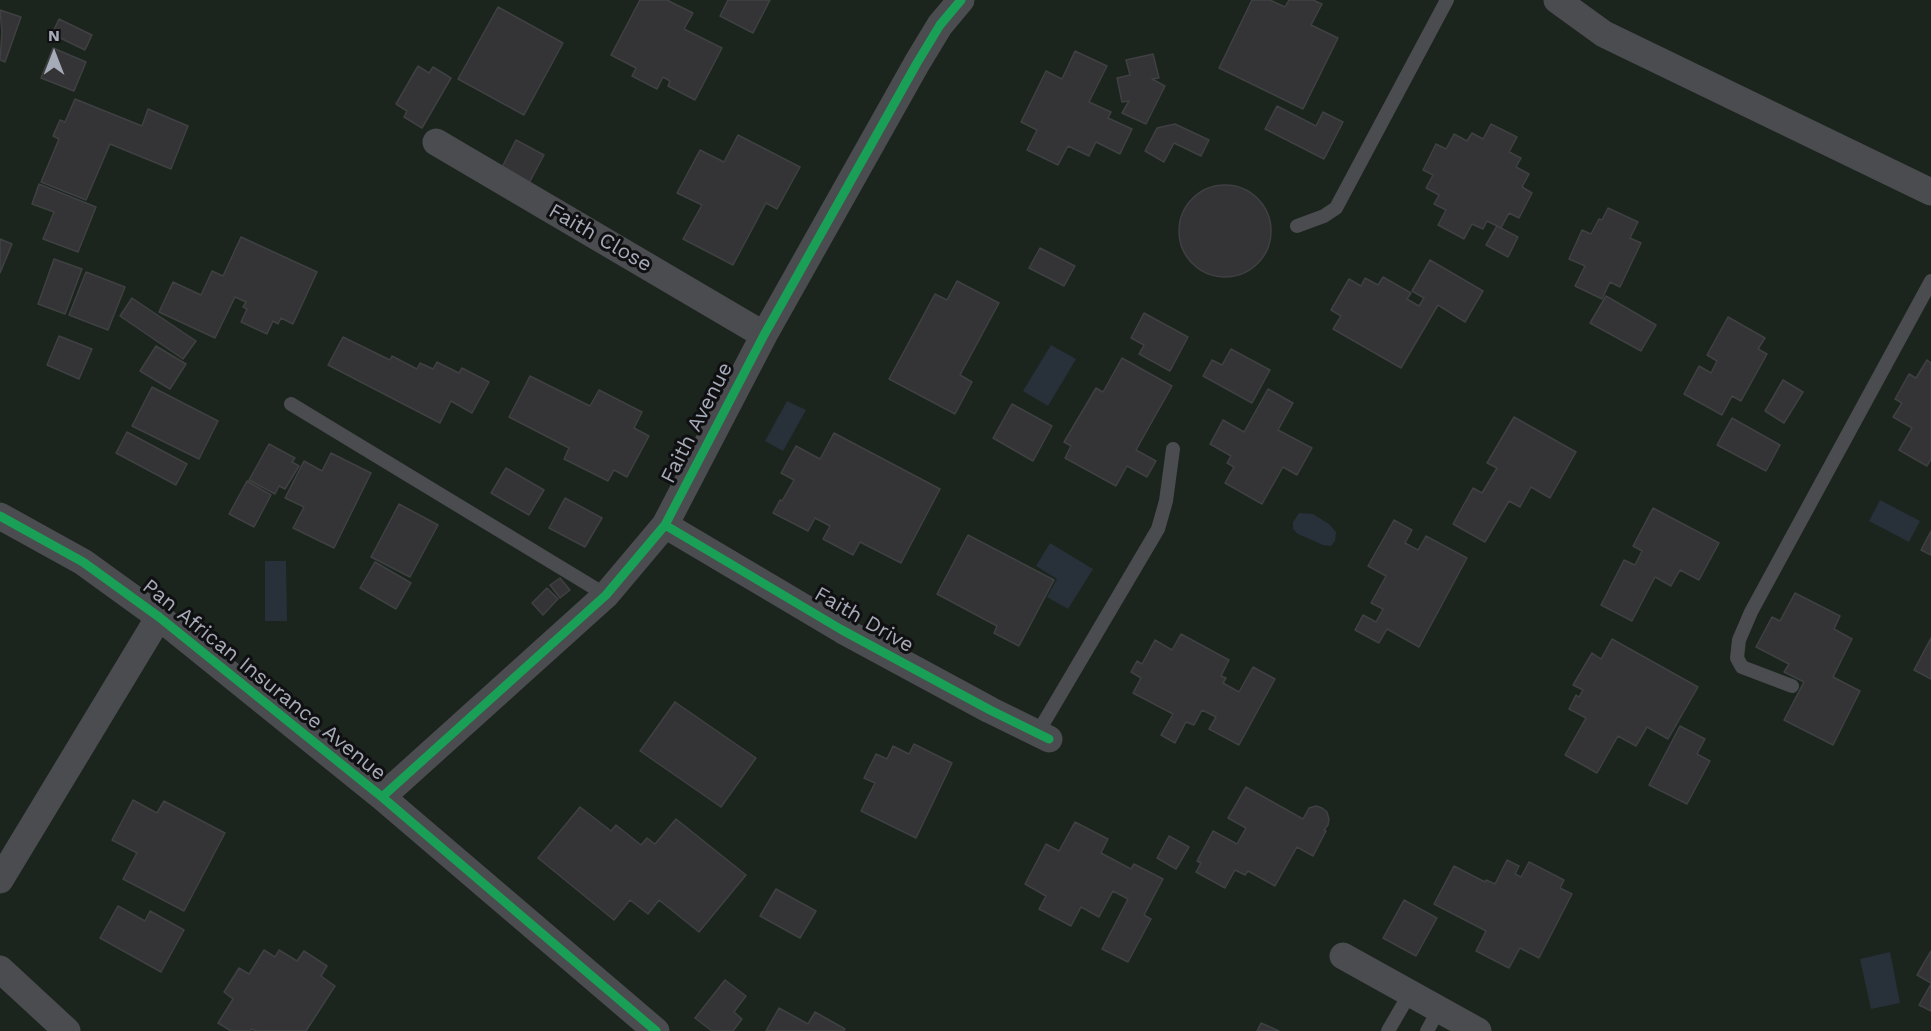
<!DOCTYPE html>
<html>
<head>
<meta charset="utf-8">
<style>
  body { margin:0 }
  #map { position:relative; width:1931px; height:1031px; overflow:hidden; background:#161616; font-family:"Work Sans",sans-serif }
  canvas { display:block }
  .north { position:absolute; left:24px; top:24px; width:60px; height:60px; -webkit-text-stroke:4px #101012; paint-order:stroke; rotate:0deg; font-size:16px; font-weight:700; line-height:24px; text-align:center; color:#a6abb8 }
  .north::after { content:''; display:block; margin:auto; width:21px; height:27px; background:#a6abb8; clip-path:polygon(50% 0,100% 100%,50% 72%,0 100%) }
</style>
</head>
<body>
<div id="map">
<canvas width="1931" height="1031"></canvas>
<div class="north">N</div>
</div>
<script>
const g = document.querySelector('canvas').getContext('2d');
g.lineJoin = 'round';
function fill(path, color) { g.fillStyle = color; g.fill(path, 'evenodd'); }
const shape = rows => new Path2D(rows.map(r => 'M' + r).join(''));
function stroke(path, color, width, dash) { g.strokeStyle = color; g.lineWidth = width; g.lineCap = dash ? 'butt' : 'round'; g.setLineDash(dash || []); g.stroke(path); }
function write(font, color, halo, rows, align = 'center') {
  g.font = font + ' "Work Sans",sans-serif'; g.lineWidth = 6; g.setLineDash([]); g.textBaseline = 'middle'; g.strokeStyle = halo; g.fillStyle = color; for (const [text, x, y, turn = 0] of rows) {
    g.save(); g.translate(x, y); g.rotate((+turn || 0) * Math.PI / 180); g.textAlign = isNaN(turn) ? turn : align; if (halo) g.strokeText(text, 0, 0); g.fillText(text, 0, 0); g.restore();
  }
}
const green = shape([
  [0,0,1931,0,1931,1031,0,1031]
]);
const water = shape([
  [1051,345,1076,359,1048,406,1023,391],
  [787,401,806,410,783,451,765,441],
  [1880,500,1920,521,1909,542,1869,521],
  [1299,513,1313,514,1329,524,1336,532,1335,541,1331,546,1323,545,1298,534,1293,529,1293,522],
  [1050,543,1093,569,1068,609,1047,597,1057,579,1036,566],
  [265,561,286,561,287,621,265,621],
  [1890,952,1900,1003,1871,1009,1860,959]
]);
const building = shape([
  [640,0,667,0,693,13,684,29,722,48,695,100,668,86,670,81,663,77,657,89,632,76,636,68,611,55,640,0],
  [728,0,770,0,753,33,720,16,728,0],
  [1252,0,1270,0,1285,7,1289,0,1313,0,1322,4,1311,25,1338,38,1303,109,1219,68,1252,0],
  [498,7,563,43,524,115,458,79,498,7],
  [0,10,21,17,5,62,0,60,2,32,0,10],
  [59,19,92,35,85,50,52,34,59,19],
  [53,48,86,62,74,91,41,78,53,48],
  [1075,51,1107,66,1089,102,1111,112,1108,118,1132,129,1120,154,1096,142,1089,156,1068,146,1058,165,1027,150,1037,130,1021,122,1046,71,1062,79,1075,51],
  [1153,54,1159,78,1152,79,1165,86,1146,124,1122,113,1129,101,1122,102,1117,78,1130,75,1126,60,1153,54],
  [418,66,429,73,433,67,451,78,422,128,404,117,407,111,396,104,418,66],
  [75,99,142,126,148,109,188,126,171,169,110,144,86,200,41,182,59,139,53,136,60,120,65,122,75,99],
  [1277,106,1316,126,1323,112,1343,122,1324,159,1265,129,1277,106],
  [1175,124,1209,140,1201,156,1174,143,1164,162,1145,151,1157,128,1175,124],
  [1491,124,1517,137,1509,152,1521,158,1516,167,1529,174,1522,187,1532,193,1519,218,1509,213,1501,228,1487,221,1483,229,1472,224,1464,239,1438,225,1446,210,1434,204,1439,195,1426,188,1433,175,1423,170,1436,144,1446,149,1454,134,1467,141,1472,133,1483,139,1491,124],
  [738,135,800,167,777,209,766,203,733,265,683,239,702,205,677,193,700,150,724,162,738,135],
  [516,140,544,155,527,187,499,173,516,140],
  [39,184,96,207,78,252,43,239,54,212,32,204,39,184],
  '1179 231a46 46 0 1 1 92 0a46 46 0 1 1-92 0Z',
  [1608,208,1638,222,1630,238,1641,243,1620,287,1610,282,1602,299,1575,286,1585,266,1569,259,1582,230,1591,234,1599,219,1602,220,1608,208],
  [1497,226,1518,237,1508,257,1486,245,1497,226],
  [241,237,317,272,293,324,281,318,278,324,273,321,267,334,241,322,247,309,243,307,246,302,235,297,215,338,159,312,173,282,201,295,212,271,223,276,241,237],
  [0,239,12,244,0,273,0,239],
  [1040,248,1075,266,1064,286,1029,268,1040,248],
  [54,259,82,269,65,314,38,304,54,259],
  [1430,260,1483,291,1465,322,1438,305,1401,368,1333,329,1341,316,1331,310,1349,279,1361,286,1365,278,1378,285,1383,277,1411,293,1407,299,1419,306,1424,298,1412,291,1430,260],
  [86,272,125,287,108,330,69,315,86,272],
  [957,281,999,303,960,375,972,382,955,414,889,379,935,294,947,300,957,281],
  [1606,296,1656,325,1641,351,1590,323,1606,296],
  [132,298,196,341,183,359,120,316,132,298],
  [1144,313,1188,337,1170,371,1139,354,1144,345,1131,338,1144,313],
  [1728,317,1765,338,1758,349,1767,354,1741,401,1732,396,1722,415,1684,394,1699,366,1711,373,1717,361,1707,355,1728,317],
  [59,336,92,349,79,379,47,365,59,336],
  [343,337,390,360,392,356,417,369,420,363,433,369,437,362,459,373,462,368,489,382,472,413,451,401,440,423,328,365,343,337],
  [156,346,186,364,170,389,140,371,156,346],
  [1231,349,1270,370,1252,403,1203,376,1212,360,1222,365,1231,349],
  [1122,358,1172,386,1136,450,1156,461,1147,477,1127,466,1116,486,1065,458,1071,446,1064,442,1096,388,1103,392,1122,358],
  [1927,360,1931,363,1931,459,1927,466,1899,450,1912,428,1893,417,1902,403,1895,399,1909,374,1916,378,1927,360],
  [530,376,590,406,599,390,642,412,634,428,649,436,627,477,614,470,608,481,564,459,569,448,509,417,530,376],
  [1783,380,1803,392,1784,423,1765,411,1783,380],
  [152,387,218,421,199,459,132,426,152,387],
  [1268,389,1293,403,1278,430,1312,448,1297,475,1283,467,1262,504,1225,483,1234,467,1227,463,1231,456,1210,444,1223,420,1244,432,1268,389],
  [1012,404,1052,426,1033,461,993,438,1012,404],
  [1514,417,1576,452,1550,498,1531,487,1520,507,1509,501,1485,542,1453,524,1473,488,1482,493,1497,468,1487,463,1514,417],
  [1732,418,1780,445,1766,471,1717,445,1732,418],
  [127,432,187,464,176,485,116,453,127,432],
  [834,433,940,489,901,563,860,542,853,555,823,539,830,526,815,518,808,531,773,513,780,500,782,501,794,480,781,473,796,446,820,459,834,433],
  [269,444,295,458,292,462,299,466,285,489,279,486,275,494,249,480,269,444],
  [331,453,371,473,334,548,293,528,304,507,285,498,304,461,322,471,331,453],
  [506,468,544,490,529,515,491,493,506,468],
  [247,481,271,495,254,527,229,514,247,481],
  [565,498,602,518,585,547,549,528,565,498],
  [399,504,438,525,410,577,371,557,399,504],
  [1653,508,1719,543,1699,580,1680,570,1671,586,1655,577,1632,621,1601,605,1624,560,1635,565,1642,551,1633,546,1653,508],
  [1394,520,1412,530,1405,543,1418,550,1426,536,1467,558,1419,647,1387,629,1379,643,1355,630,1363,615,1376,622,1383,609,1371,603,1386,576,1368,566,1394,520],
  [1931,531,1931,555,1921,550,1931,531],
  [968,535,1054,580,1019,646,994,633,997,626,937,594,968,535],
  [375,562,411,583,396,609,360,588,375,562],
  [560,578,570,590,560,598,550,585,560,578],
  [547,588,558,599,543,615,532,603,547,588],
  [1795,593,1840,616,1834,629,1852,639,1833,677,1860,691,1833,745,1784,720,1804,682,1784,672,1789,664,1756,647,1772,617,1780,621,1795,593],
  [1181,634,1229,660,1221,676,1226,678,1223,683,1239,692,1253,667,1275,679,1239,745,1209,729,1216,717,1202,710,1194,725,1186,722,1175,743,1161,735,1173,714,1133,693,1141,678,1131,672,1137,661,1142,664,1155,640,1172,650,1181,634],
  [1931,638,1931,679,1914,670,1931,638],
  [1612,639,1698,687,1668,739,1647,727,1636,746,1618,736,1597,773,1565,755,1586,718,1569,709,1576,695,1579,697,1583,690,1573,685,1592,653,1601,659,1612,639],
  [675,702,756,758,721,807,640,751,675,702],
  [1680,726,1705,739,1697,754,1710,761,1687,804,1649,785,1680,726],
  [914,744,952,763,916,838,861,811,875,783,864,778,876,754,887,759,893,746,909,754,914,744],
  [1246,787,1303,819,1309,808,1316,806,1322,808,1327,812,1329,819,1328,825,1324,830,1326,831,1313,856,1297,847,1275,886,1248,871,1245,875,1235,870,1225,888,1196,872,1201,863,1197,861,1213,831,1237,844,1246,828,1228,818,1246,787],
  [133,800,157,813,164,801,225,833,184,911,123,879,137,853,112,840,133,800],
  [580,807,611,831,616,825,641,845,647,838,655,844,676,819,746,875,699,932,659,900,648,914,630,900,614,920,538,858,580,807],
  [1075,822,1108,839,1101,853,1131,869,1134,864,1163,879,1144,915,1151,919,1128,962,1102,949,1128,899,1113,891,1099,917,1081,907,1071,926,1039,909,1046,896,1025,884,1046,844,1059,851,1075,822],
  [1169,836,1189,847,1176,869,1157,858,1169,836],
  [1507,860,1519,866,1515,874,1521,877,1529,862,1564,880,1560,888,1572,894,1539,958,1520,948,1509,968,1476,951,1486,931,1434,904,1454,866,1485,882,1486,880,1495,884,1507,860],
  [776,889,816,911,800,938,760,916,776,889],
  [1404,900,1437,918,1416,956,1383,938,1404,900],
  [118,906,145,921,150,911,184,930,161,972,100,938,118,906],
  [264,950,275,957,279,950,297,961,304,951,327,966,321,976,335,986,306,1031,256,1031,252,1029,250,1031,231,1031,218,1023,233,999,224,992,239,968,249,974,264,950],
  [1931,951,1931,983,1917,975,1931,951],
  [725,980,746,996,734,1012,742,1019,733,1031,712,1031,695,1018,725,980],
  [1931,984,1931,1011,1919,1005,1931,984],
  [779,1008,808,1024,815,1012,845,1029,844,1031,766,1031,779,1008],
  [1261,1023,1279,1031,1257,1031,1261,1023]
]);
const service = shape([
  [1297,226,1324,216,1336,208,1447,0],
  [291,404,606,595],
  [1792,686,1742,667,1737,658,1739,640,1751,612,1931,281],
  [1037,734,1158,529,1166,501,1173,449],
  [1388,1031,1410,993],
  [1427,1031,1439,1009]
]);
const minor = shape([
  [1557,0,1604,34,1931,192],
  [436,142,764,335],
  [0,516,83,562,159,617,382,797,656,1031],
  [665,525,842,630,990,710,1049,739],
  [382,797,606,595,665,525,764,335,917,63,940,25,961,0],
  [0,880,159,617],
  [1343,956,1478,1031],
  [0,969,67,1031]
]);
const cycleway = shape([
  [0,516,83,562,159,617,382,797,656,1031],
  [665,525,842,630,990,710,1049,739],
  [382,797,606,595,665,525,764,335,917,63,940,25,961,0]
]);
const streetNames = [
  ["Faith Close",600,238,30],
  ["Faith Avenue",697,423,-63],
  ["Faith Drive",864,620,30],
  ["Pan African Insurance Avenue",264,680,39]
];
fill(green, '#1c241e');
fill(water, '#283039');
fill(building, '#343436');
stroke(building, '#3f4042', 1.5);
stroke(service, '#4a4c4f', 14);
stroke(minor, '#4a4c4f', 27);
stroke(cycleway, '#1a9f57', 9);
write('21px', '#a6abb8', '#101012', streetNames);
</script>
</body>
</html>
